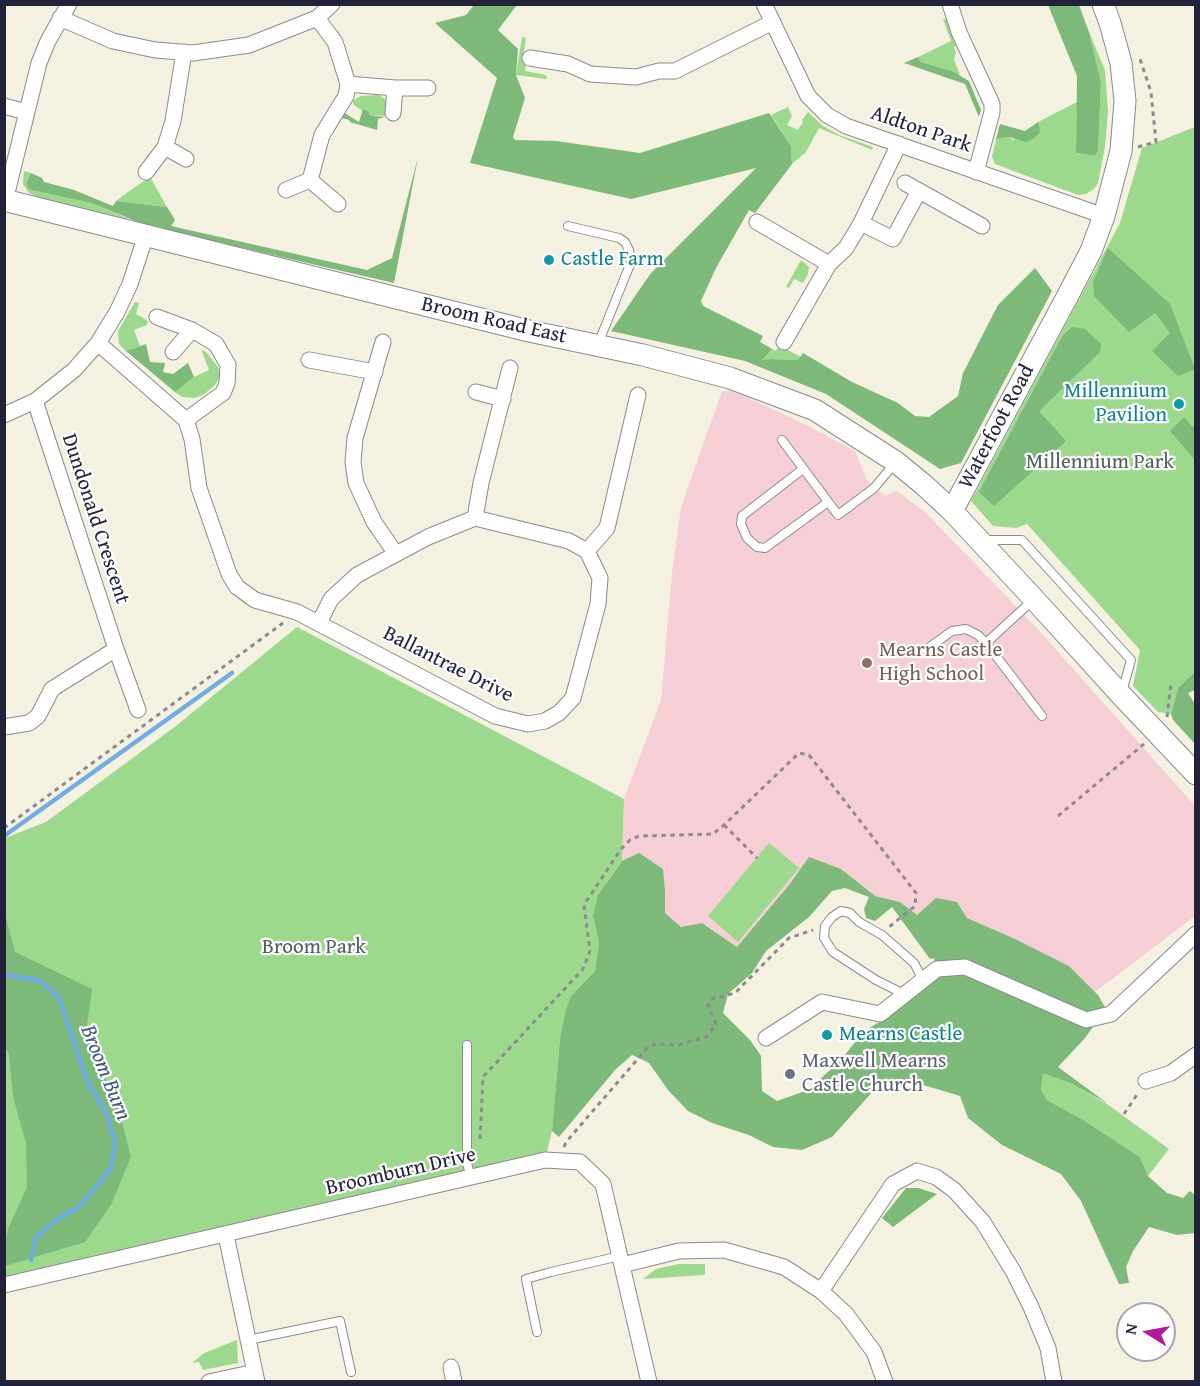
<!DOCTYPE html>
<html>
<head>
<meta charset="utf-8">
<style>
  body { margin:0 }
  #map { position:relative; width:1200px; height:1386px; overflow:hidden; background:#f4f1e1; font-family:"Gentium Book Plus",serif }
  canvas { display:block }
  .frame { position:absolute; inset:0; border:6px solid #22223b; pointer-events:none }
  .north { position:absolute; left:1116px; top:1302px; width:60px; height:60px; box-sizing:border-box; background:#fff; border:2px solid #a7a7b1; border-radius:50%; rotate:281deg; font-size:16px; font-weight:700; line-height:24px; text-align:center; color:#22223b }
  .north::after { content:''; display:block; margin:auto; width:21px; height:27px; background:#b5179e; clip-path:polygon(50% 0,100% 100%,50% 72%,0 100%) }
</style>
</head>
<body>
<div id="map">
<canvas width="1200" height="1386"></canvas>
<div class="frame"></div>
<div class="north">N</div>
</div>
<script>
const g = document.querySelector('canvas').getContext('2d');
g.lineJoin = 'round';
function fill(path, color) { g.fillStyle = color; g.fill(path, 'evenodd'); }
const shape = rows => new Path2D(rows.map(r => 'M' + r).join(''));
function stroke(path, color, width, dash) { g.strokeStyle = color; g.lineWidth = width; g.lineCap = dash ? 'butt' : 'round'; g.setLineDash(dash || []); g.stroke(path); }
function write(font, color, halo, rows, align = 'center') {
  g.font = font + ' "Gentium Book Plus",serif'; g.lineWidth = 4.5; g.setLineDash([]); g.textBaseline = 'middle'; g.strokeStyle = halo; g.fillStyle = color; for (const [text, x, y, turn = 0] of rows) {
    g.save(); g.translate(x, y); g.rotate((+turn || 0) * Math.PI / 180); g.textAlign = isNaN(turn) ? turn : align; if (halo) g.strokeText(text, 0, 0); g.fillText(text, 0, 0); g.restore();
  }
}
const built = shape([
  [722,391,734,391,806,425,855,451,867,480,885,496,897,491,926,513,1036,627,1195,806,1195,916,1095,992,1069,966,1013,938,967,918,917,915,900,902,875,896,815,870,737,947,702,923,681,927,664,913,665,891,639,854,622,861,624,799,661,700,672,573,681,507]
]);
const green = shape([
  [943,19,947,19,957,45,954,47,956,53,954,59,961,78,952,71,921,62,918,57,951,41],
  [1089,32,1105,70,1108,112,1105,147,1098,183,1094,189,1086,194,1078,195,995,164,992,157,996,139,1009,137,1013,140,1040,128,1038,122,1077,102,1076,153,1095,156,1098,151,1101,82],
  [522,37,526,38,523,57,527,58,525,71,546,75,547,79,516,75],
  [379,95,384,98,388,105,388,116,369,115,363,109,363,111,354,105,352,101,361,96],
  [788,107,792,116,787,125,798,130,803,122,802,120,808,112,823,126,839,135,873,147,872,150,819,128,806,152,792,164,791,146,771,115],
  [1195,127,1196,672,1178,688,1171,714,1158,712,1133,686,1140,650,1027,524,1016,528,993,526,971,501,1120,223,1142,148],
  [24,171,31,173,26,183,28,188,91,203,129,219,40,198,29,193,23,184],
  [150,177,167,207,116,201,132,189],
  [801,260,809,267,808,274,803,283,794,279,789,288,786,287],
  [135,302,139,303,136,314,148,321,147,325,134,330,140,346,126,351,119,344,118,331],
  [779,345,801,357,799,360,771,359,761,361,772,349,776,351],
  [201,349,207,353,218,367,221,376,214,386,203,395,194,398,182,397,175,392,194,377,209,370],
  [297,627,624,799,622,861,608,880,593,916,599,943,595,971,571,996,560,1038,552,1131,545,1160,5,1285,5,838,46,822,176,726],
  [769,843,799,868,738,942,708,916],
  [1043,1072,1070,1083,1107,1104,1169,1149,1148,1176,1140,1157,1085,1121,1047,1100,1041,1090],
  [679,1264,705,1264,705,1275,643,1279,656,1269],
  [237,1340,238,1363,203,1370,199,1362,192,1363,204,1353]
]);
const forest = shape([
  [474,5,517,5,498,30,518,49,516,75,525,98,513,137,515,140,556,141,640,153,769,113,791,146,792,164,755,213,749,210,716,268,701,301,703,306,763,336,760,342,772,349,762,360,771,359,798,360,803,353,852,382,898,403,915,416,929,417,958,396,963,373,998,305,1035,268,1052,291,961,463,940,469,826,394,745,361,611,331,651,273,756,168,631,199,470,163,497,78,435,23,466,15],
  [1048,5,1079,5,1089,32,1101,82,1098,151,1095,156,1076,153,1077,76],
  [918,57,921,62,952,71,969,81,981,110,979,117,965,84,904,63],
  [363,109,369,112,369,115,385,117,378,119,377,130,350,122,349,120,338,117,343,112,359,122],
  [1038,122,1040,128,1039,134,1033,139,1026,142,1009,137,996,139,1000,124,1025,131],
  [418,157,394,283,148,226,91,203,33,190,28,188,26,183,31,173,42,178,44,182,74,190,113,206,116,201,167,207,175,220,171,226,367,270,392,258],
  [1108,248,1170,304,1195,369,1178,376,1152,351,1170,333,1155,313,1129,332,1094,296,1093,282],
  [1072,327,1085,329,1101,344,1100,352,1039,411,1066,441,994,506,979,492,1063,335],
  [146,344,150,362,165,363,163,372,173,374,188,363,194,377,175,392,126,351],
  [1184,417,1192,427,1195,426,1195,460,1170,431],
  [1195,672,1195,690,1188,693,1195,704,1195,744,1173,720,1171,714,1178,688],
  [639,853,663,869,665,891,665,913,681,927,702,923,737,947,789,885,809,857,841,869,875,896,900,902,917,915,936,898,957,902,967,918,1013,938,1069,966,1098,995,1106,1009,1085,1038,1058,1067,1107,1103,1070,1083,1043,1073,1041,1090,1047,1100,1085,1121,1140,1157,1148,1176,1167,1193,1183,1198,1190,1191,1195,1195,1195,1233,1177,1235,1149,1227,1133,1251,1126,1267,1129,1283,1119,1284,1081,1201,1061,1174,1002,1145,968,1118,960,1096,920,1084,894,1082,874,1090,832,1137,802,1150,773,1147,749,1135,712,1123,688,1111,668,1090,649,1063,632,1055,615,1070,559,1137,552,1131,560,1038,566,1010,571,996,595,971,599,943,593,916,598,895,622,861],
  [845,888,869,897,864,909,866,918,875,921,892,907,930,959,934,958,937,977,891,1015,864,1031,840,1061,808,1090,777,1101,762,1091,761,1056,750,1040,723,1013,728,994,752,973,766,951,809,917,832,891],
  [5,915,15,952,92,989,87,1025,95,1057,117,1103,131,1157,111,1205,85,1242,5,1266,5,1245,8,1229,27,1187,26,1143,13,1097,9,1054,5,1047],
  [906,1188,918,1188,937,1194,893,1227,882,1218]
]);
const stream = shape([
  [4,836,232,673],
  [4,975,39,980,59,998,88,1083,106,1112,115,1143,111,1168,79,1207,59,1218,36,1237,31,1260]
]);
const path = shape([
  [1138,147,1156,142,1151,92,1139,56],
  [1167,717,1171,683],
  [1058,816,1144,744],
  [724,825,757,858],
  [4,828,283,623],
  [1124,1114,1138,1093],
  [480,1139,483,1077,583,969,590,951,584,905,621,849,630,840,639,836,713,834,724,825,799,753,809,755,916,893,915,906,889,927],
  [564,1147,566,1142,649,1046,656,1044,678,1045,706,1037,716,1024,708,1006,711,999,735,993,789,938,813,930]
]);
const lane = shape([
  [568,226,619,238,625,242,629,250,631,262,598,344],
  [782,440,838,515,874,488,895,463],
  [803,469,742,516,741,524,747,538,757,547,765,548,828,502],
  [986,540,1022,540,1131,660,1122,692],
  [986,643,1033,600],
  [931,646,952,631,966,629,978,635,986,643,1042,716],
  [904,994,876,980,833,952,824,938,825,926,832,917,841,911,850,913,859,922,882,935,914,963,923,980],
  [467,1045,467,1163,471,1178],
  [537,1332,526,1279,551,1272,620,1256],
  [248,1340,340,1321,351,1372]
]);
const street = shape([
  [764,4,808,96,827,115,846,126,1104,216],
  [950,4,959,32,992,104,992,112,976,172],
  [60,18,113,41,155,50,193,53,249,45,317,18,332,4],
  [317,18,335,42,348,84,346,96,322,135,310,180,338,204],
  [530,58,568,64,590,74,636,77,659,71,675,71,773,22],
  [348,84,395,88,428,88],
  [4,106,26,112],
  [393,113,395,88],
  [165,147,186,159],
  [146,172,165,147,173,121,184,52],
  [905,183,982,226],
  [286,190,310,180],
  [5,201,39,63,48,41,69,4],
  [757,222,829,264],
  [861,223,893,239,919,191],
  [157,317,192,330,216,344,228,365,227,383,223,393,186,420],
  [383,342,355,438,353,462,356,483,374,522,396,554],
  [784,342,829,264,846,248,861,223,899,144],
  [98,343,186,420,192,439,199,488,229,574,237,587,255,600,297,612,495,716,528,724,545,721,559,713,573,698,598,604,600,578,587,551,607,528,638,395],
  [173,352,192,330],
  [309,360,375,372],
  [476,392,503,399],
  [35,401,116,649,138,710],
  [4,415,35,401,74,370,98,343,117,312,130,284,146,235],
  [475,518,481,483,510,368],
  [319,623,331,599,357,575,428,537,475,518,569,541,587,551],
  [4,727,29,723,38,716,52,689,116,649],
  [766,1038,822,1002,880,1014,937,969,965,967,1086,1020,1111,1014,1196,934],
  [1146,1081,1171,1073,1196,1055],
  [226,1235,257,1382],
  [622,1265,679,1251,724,1250,784,1267,821,1291,846,1314,874,1352,885,1382],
  [4,1285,545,1160,580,1162,603,1184,649,1382],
  [821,1291,893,1184,917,1171,936,1177,954,1190,983,1222,1013,1271,1031,1307,1048,1348,1054,1382],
  [451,1367,454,1382],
  [209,1382,255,1372]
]);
const secondary = shape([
  [4,200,529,331,643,355,730,378,815,410,896,462,924,485,952,511,1034,599,1121,695,1196,774],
  [952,511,1066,299,1091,251,1104,216,1121,151,1125,101,1121,63,1110,23,1103,4]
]);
const markers = [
  [549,260,6,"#0f9aa8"],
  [1179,404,6,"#0f9aa8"],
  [867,663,6,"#8d6e63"],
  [827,1035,6,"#0f9aa8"],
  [790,1074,6,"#6b7280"]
];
const streetNames = [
  ["Aldton Park",921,130,19],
  ["Broom Road East",494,321,13],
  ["Waterfoot Road",997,427,-62],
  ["Dundonald Crescent",95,519,72],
  ["Ballantrae Drive",448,665,27],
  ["Broomburn Drive",401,1172,-13]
];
const cultureNames = [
  ["Castle Farm",561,260],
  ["Millennium",1167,392,"right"],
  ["Pavilion",1167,416,"right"],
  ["Mearns Castle",839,1035]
];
const parkNames = [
  ["Millennium Park",1100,463],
  ["Broom Park",314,948]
];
const educationNames = [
  ["Mearns Castle",879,651],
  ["High School",879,675]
];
const worshipNames = [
  ["Maxwell Mearns",802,1062],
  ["Castle Church",802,1086]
];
const waterNames = [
  ["Broom Burn",105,1073,68]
];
fill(built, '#f6cfd6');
fill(green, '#9cd98d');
fill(forest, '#7db978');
stroke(stream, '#70ade2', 4.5);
stroke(lane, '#8b8a8e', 10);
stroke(street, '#8b8a8e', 17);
stroke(secondary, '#8b8a8e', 23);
stroke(path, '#8b8a8e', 3, [4.5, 4.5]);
stroke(lane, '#fff', 8);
stroke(street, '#fff', 15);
stroke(secondary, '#fff', 21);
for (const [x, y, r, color] of markers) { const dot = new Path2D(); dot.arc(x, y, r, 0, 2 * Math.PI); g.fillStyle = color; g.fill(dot); stroke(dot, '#fff', 2); }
write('21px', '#22223b', '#fff', streetNames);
write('21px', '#0d838f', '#fff', cultureNames, 'left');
write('21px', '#4d6258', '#fff', parkNames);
write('21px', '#785e54', '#fff', educationNames, 'left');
write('21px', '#5b616d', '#fff', worshipNames, 'left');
write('italic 22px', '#415a7e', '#fff', waterNames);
</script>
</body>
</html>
